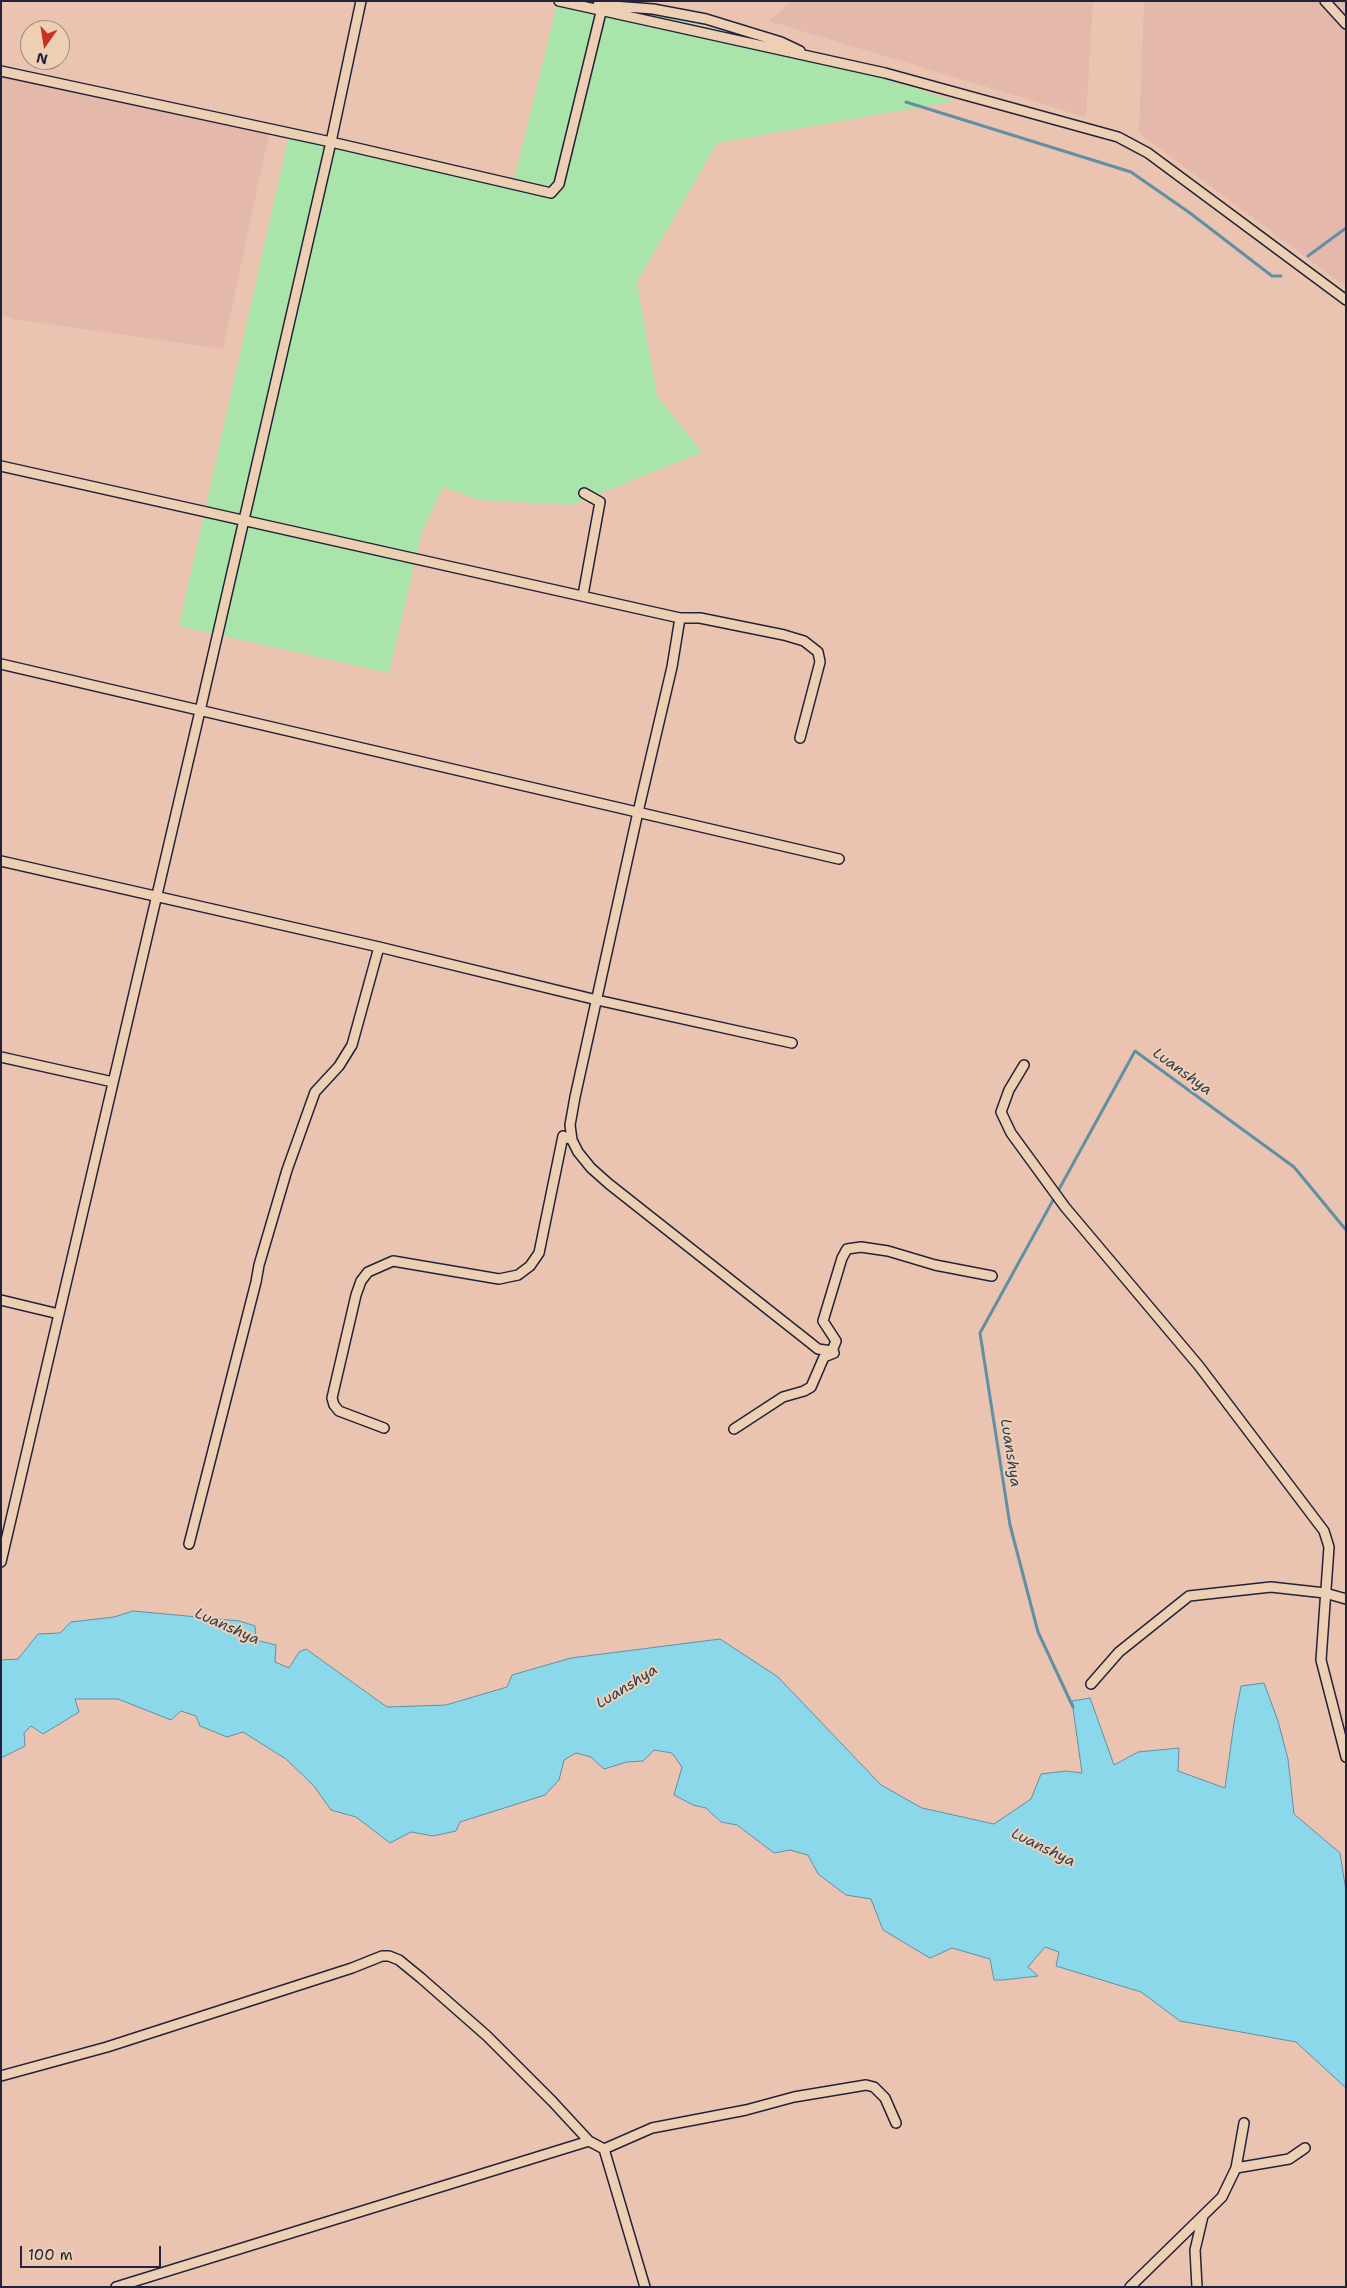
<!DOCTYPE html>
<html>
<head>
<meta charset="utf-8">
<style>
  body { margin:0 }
  #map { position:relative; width:1347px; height:2288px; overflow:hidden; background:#eac4b0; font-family:"Shantell Sans",sans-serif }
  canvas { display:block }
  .frame { position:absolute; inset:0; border:2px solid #22223b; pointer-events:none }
  .north { position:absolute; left:20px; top:20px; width:50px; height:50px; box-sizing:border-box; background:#edd0b4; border:1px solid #9c8a84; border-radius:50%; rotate:193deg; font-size:14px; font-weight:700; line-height:20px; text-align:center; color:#22223b }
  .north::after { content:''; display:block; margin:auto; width:18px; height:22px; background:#c8321e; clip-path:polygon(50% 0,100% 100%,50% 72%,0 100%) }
  .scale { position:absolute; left:20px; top:2246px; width:141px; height:22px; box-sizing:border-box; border:2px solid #22223b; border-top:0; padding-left:6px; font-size:15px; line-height:18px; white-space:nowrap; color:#22223b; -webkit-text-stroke:4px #edd0b4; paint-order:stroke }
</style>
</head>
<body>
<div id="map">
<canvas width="1347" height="2288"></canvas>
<div class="frame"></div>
<div class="north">N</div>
<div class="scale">100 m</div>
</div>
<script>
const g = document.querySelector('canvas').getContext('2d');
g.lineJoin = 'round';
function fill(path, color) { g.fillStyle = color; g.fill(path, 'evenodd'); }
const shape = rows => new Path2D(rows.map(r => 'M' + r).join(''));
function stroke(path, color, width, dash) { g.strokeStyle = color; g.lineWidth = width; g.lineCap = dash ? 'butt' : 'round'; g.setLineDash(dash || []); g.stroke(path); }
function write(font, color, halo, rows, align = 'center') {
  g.font = font + ' "Shantell Sans",sans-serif'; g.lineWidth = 4; g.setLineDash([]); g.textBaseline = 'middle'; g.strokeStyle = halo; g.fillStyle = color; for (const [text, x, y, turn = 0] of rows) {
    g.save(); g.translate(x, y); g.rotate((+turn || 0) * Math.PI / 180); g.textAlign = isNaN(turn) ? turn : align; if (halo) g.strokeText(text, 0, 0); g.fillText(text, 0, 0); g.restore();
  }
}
const built = shape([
  [792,1,1093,1,1086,117,769,21],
  [1144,1,1346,1,1346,287,1139,133],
  [1,69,270,129,223,349,13,319,1,313]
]);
const green = shape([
  [558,1,597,1,763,40,955,101,717,143,637,282,657,396,702,452,572,505,480,500,443,487,422,532,389,673,179,626,290,130,514,179]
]);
const water = shape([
  [133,1611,240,1621,255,1626,256,1640,276,1645,275,1662,289,1668,299,1652,306,1649,387,1707,446,1705,507,1687,512,1675,571,1658,720,1639,778,1677,881,1785,922,1808,994,1824,1031,1799,1041,1774,1066,1771,1082,1773,1072,1701,1090,1698,1114,1765,1138,1752,1179,1748,1178,1771,1225,1788,1234,1723,1241,1686,1264,1683,1278,1721,1288,1759,1294,1814,1340,1853,1346,1891,1346,2088,1296,2042,1180,2021,1141,1992,1056,1966,1059,1952,1045,1947,1028,1967,1038,1976,1003,1980,994,1980,990,1959,952,1948,930,1958,883,1930,871,1899,846,1895,818,1874,808,1855,790,1850,774,1853,737,1825,721,1822,706,1808,693,1805,674,1795,682,1767,672,1753,654,1750,643,1761,627,1762,604,1769,591,1757,576,1753,564,1760,559,1780,545,1795,460,1822,456,1831,433,1836,411,1832,390,1843,356,1817,331,1810,314,1786,286,1759,243,1732,227,1737,200,1726,196,1716,181,1711,171,1720,118,1699,75,1699,79,1712,43,1734,31,1726,24,1733,25,1746,1,1758,1,1660,18,1659,38,1634,60,1633,71,1622,114,1617,133,1611]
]);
const stream = shape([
  [906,102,1131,172,1190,213,1272,276,1281,276],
  [1308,256,1346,228],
  [1073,1707,1038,1632,1010,1525,980,1333,1135,1051,1294,1167,1346,1230]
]);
const minor = shape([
  [559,1,885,73,1118,137,1148,153,1346,300],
  [1325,1,1346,24],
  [598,5,653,9,706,19,781,42,800,51],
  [1,71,331,142,551,193,559,184,603,4],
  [1,466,680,618,672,667,638,812,575,1097,570,1125,572,1140,578,1152,591,1168,609,1184,808,1341,818,1349,832,1351],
  [583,595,600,502,584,493],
  [680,618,700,618,784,635,804,641,818,652,820,662,800,738],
  [1,664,839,859],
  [1,861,379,947,597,1000,792,1043],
  [1,1057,113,1082],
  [1024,1065,1009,1090,1001,1112,1011,1133,1065,1207,1199,1366,1324,1531,1329,1547,1321,1660,1346,1757],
  [1,1300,59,1314],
  [384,1428,339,1411,334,1405,332,1398,356,1295,361,1281,368,1272,393,1261,499,1279,518,1275,530,1266,539,1253,563,1136,572,1140],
  [734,1429,783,1397,804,1391,811,1387,824,1357,834,1353,832,1351,836,1341,823,1321,842,1258,847,1249,861,1247,888,1251,935,1265,992,1276],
  [189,1544,256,1282,259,1265,287,1170,315,1092,339,1066,352,1045,379,947],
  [1,1562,200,711,331,142,361,1],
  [1091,1684,1119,1652,1189,1596,1271,1587,1325,1593,1346,1599],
  [1,2076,107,2047,352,1968,382,1956,389,1956,399,1960,421,1978,487,2036,552,2101,589,2141],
  [604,2149,645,2287],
  [1236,2168,1289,2159,1305,2148],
  [116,2287,589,2141,604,2149,652,2128,746,2110,794,2097,866,2085,874,2087,885,2098,896,2123],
  [1130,2287,1222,2197,1236,2168,1244,2123],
  [1197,2287,1195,2250,1203,2216]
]);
const waterNames = [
  ["Luanshya",1182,1072,36],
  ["Luanshya",1010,1453,81],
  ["Luanshya",227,1627,24],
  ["Luanshya",627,1687,-32],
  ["Luanshya",1043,1848,26]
];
fill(built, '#e4b8ab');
fill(green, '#a9e5ab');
fill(water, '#8bd8eb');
stroke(water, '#618fa5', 1);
stroke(stream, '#618fa5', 3);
stroke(minor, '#22223b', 12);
stroke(minor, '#edd0b4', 9);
write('italic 15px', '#323d55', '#edd0b4', waterNames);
</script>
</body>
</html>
